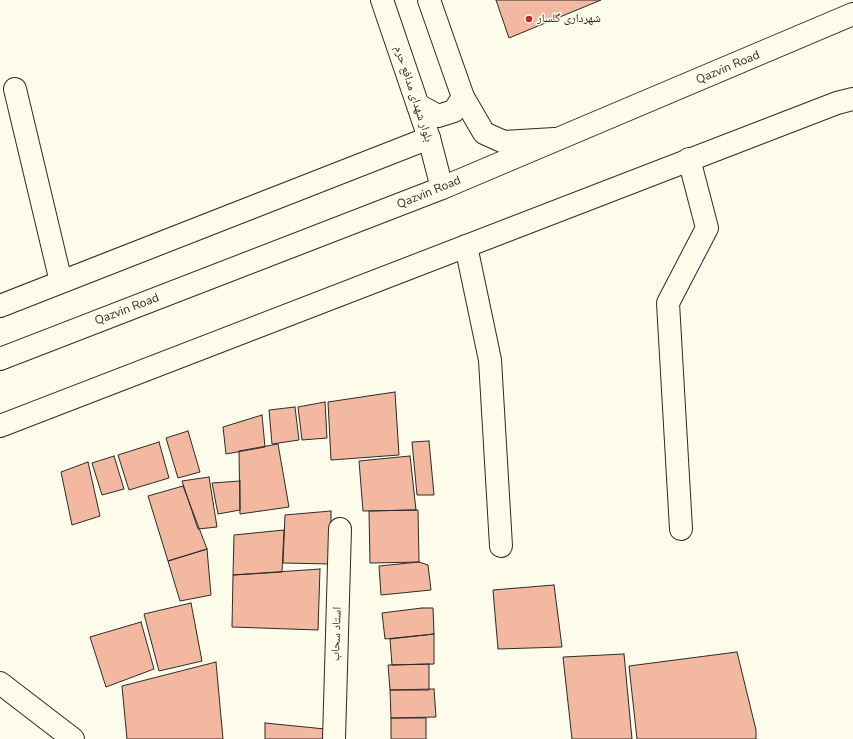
<!DOCTYPE html>
<html>
<head>
<meta charset="utf-8">
<style>
  body { margin:0 }
  canvas { display:block; background:#fdfbea }
</style>
</head>
<body>
<canvas width="853" height="739"></canvas>
<script>
const g = document.querySelector('canvas').getContext('2d');
g.lineJoin = 'round';
function fill(path, color) { g.fillStyle = color; g.fill(path, 'evenodd'); }
const shape = rows => new Path2D(rows.map(r => 'M' + r).join(''));
function stroke(path, color, width, dash) { g.strokeStyle = color; g.lineWidth = width; g.lineCap = dash ? 'butt' : 'round'; g.setLineDash(dash || []); g.stroke(path); }
function write(font, color, halo, rows, align = 'center') {
  g.font = font + ' "Nunito Sans","Noto Naskh Arabic",sans-serif'; g.lineWidth = 3; g.setLineDash([]); g.textBaseline = 'middle'; g.strokeStyle = halo; g.fillStyle = color; for (const [text, x, y, turn = 0] of rows) {
    g.save(); g.translate(x, y); g.rotate((+turn || 0) * Math.PI / 180); g.textAlign = isNaN(turn) ? turn : align; if (halo) g.strokeText(text, 0, 0); g.fillText(text, 0, 0); g.restore();
  }
}
const building = shape([
  [496,0,601,0,509,38,496,0],
  [395,392,399,455,331,460,328,402,395,392],
  [325,402,327,438,302,440,298,407,325,402],
  [295,407,299,440,272,444,269,410,295,407],
  [262,415,265,447,226,454,223,427,262,415],
  [188,431,200,472,178,478,166,438,188,431],
  [429,441,434,495,417,495,412,442,429,441],
  [159,442,169,478,129,490,118,455,159,442],
  [278,444,289,507,240,514,239,451,278,444],
  [114,456,124,489,102,495,92,463,114,456],
  [410,456,416,510,363,511,359,461,410,456],
  [88,462,100,516,72,525,61,472,88,462],
  [209,477,217,527,198,529,182,481,209,477],
  [240,481,240,510,218,514,212,483,240,481],
  [183,486,207,549,168,561,148,496,183,486],
  [416,510,418,510,419,562,370,563,369,511,416,510],
  [331,511,331,564,283,563,285,515,331,511],
  [284,530,282,572,233,575,234,535,284,530],
  [207,549,211,595,180,601,168,561,207,549],
  [419,562,428,565,431,590,381,595,379,566,419,562],
  [320,569,318,630,232,627,233,575,320,569],
  [554,585,562,647,498,649,493,590,554,585],
  [191,603,202,661,159,671,144,614,191,603],
  [422,608,433,608,434,634,385,639,382,613,422,608],
  [141,622,154,669,106,687,90,637,141,622],
  [434,634,434,664,392,665,390,639,434,634],
  [737,652,756,730,756,739,637,739,629,666,737,652],
  [624,654,632,739,572,739,563,657,624,654],
  [216,662,223,739,127,739,122,686,216,662],
  [429,664,429,690,390,690,388,665,429,664],
  [434,689,436,717,391,718,390,690,434,689],
  [391,718,426,718,426,739,391,739,391,718],
  [265,723,325,729,325,739,265,739,265,723]
]);
const minor = shape([
  [15,89,61,282],
  [466,246,490,360,501,546],
  [0,306,429,138],
  [681,529,668,303,707,228,689,159],
  [0,683,73,739],
  [334,739,340,529]
]);
const major = shape([
  [382,0,429,138,442,188],
  [429,0,463,97,484,133,504,142,554,139],
  [418,105,438,116,454,111,463,97]
]);
const highway = shape([
  [0,359,442,188,853,14],
  [0,426,837,103,853,99]
]);
const markers = [
  [529,19,4,"#c62828"]
];
const poiNames = [
  ["شهرداری گلسار",537,19]
];
const streetNames = [
  ["Qazvin Road",728,68,-23],
  ["بلوار شهدای مدافع حرم",413,94,72],
  ["Qazvin Road",429,193,-22],
  ["Qazvin Road",127,310,-21],
  ["استاد سحاب",337,634,-88]
];
fill(building, '#f2b8a0');
stroke(building, '#2b2b2b', 1);
stroke(minor, '#2b2b2b', 24);
stroke(major, '#2b2b2b', 24);
stroke(highway, '#2b2b2b', 24);
stroke(minor, '#fdfbea', 22);
stroke(major, '#fdfbea', 22);
stroke(highway, '#fdfbea', 22);
for (const [x, y, r, color] of markers) { const dot = new Path2D(); dot.arc(x, y, r, 0, 2 * Math.PI); g.fillStyle = color; g.fill(dot); stroke(dot, '#fdfbea', 1.5); }
write('12px', '#2b2b2b', '#fdfbea', poiNames, 'left');
write('12px', '#2b2b2b', '#fdfbea', streetNames);
</script>
</body>
</html>
